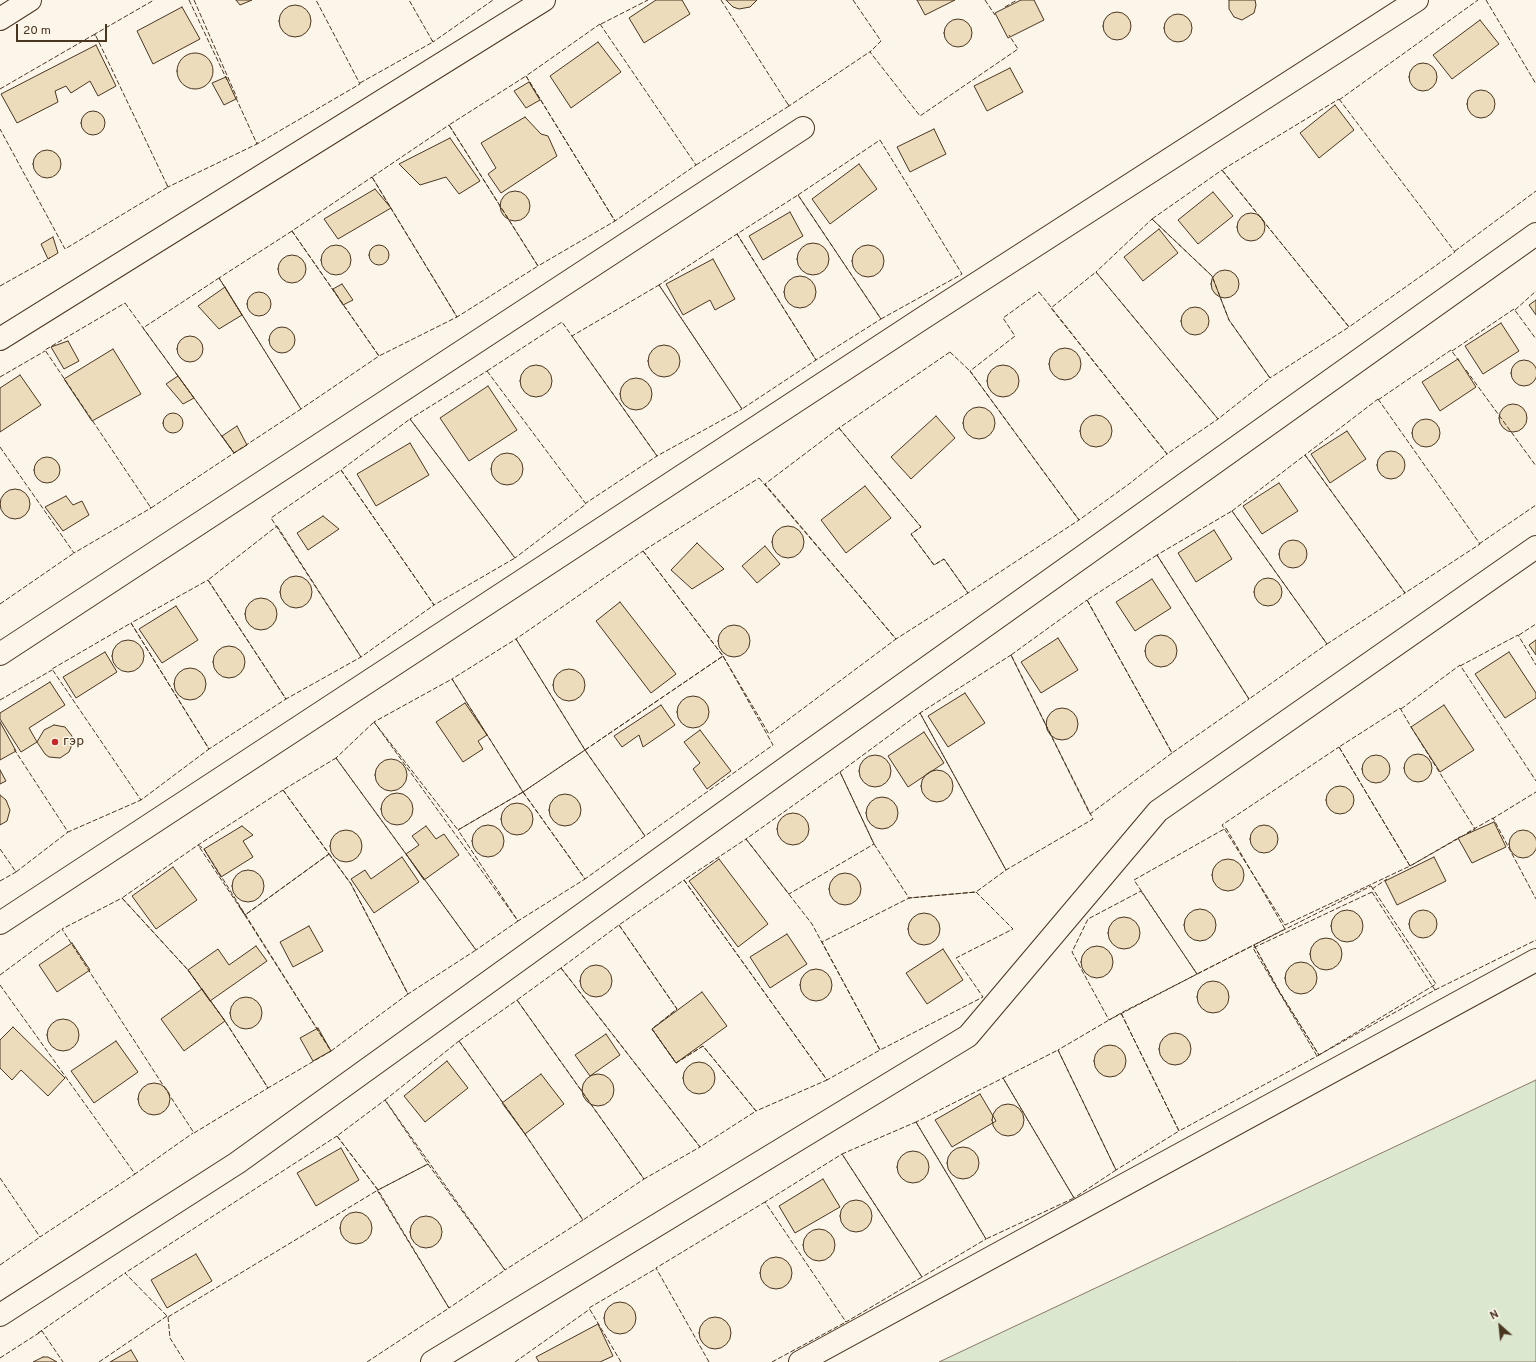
<!DOCTYPE html>
<html>
<head>
<meta charset="utf-8">
<style>
  body { margin:0 }
  #map { position:relative; width:1536px; height:1362px; overflow:hidden; background:#fbf6e9; font-family:Overpass,sans-serif }
  canvas { display:block }
  .north { position:absolute; left:1480px; top:1306px; width:40px; height:40px; -webkit-text-stroke:3px #fbf6e9; paint-order:stroke; rotate:333deg; font-size:11px; font-weight:700; line-height:16px; text-align:center; color:#4a3520 }
  .north::after { content:''; display:block; margin:auto; width:14px; height:18px; background:#4a3520; clip-path:polygon(50% 0,100% 100%,50% 72%,0 100%) }
  .scale { position:absolute; left:16px; top:24px; width:91px; height:18px; box-sizing:border-box; border:2px solid #4a3520; border-top:0; padding-left:5px; font-size:12px; line-height:14px; white-space:nowrap; color:#4a3520; -webkit-text-stroke:3px #fbf6e9; paint-order:stroke }
</style>
</head>
<body>
<div id="map">
<canvas width="1536" height="1362"></canvas>
<div class="north">N</div>
<div class="scale">20 m</div>
</div>
<script>
const g = document.querySelector('canvas').getContext('2d');
g.lineJoin = 'round';
function fill(path, color) { g.fillStyle = color; g.fill(path, 'evenodd'); }
const shape = rows => new Path2D(rows.map(r => 'M' + r).join(''));
function stroke(path, color, width, dash) { g.strokeStyle = color; g.lineWidth = width; g.lineCap = dash ? 'butt' : 'round'; g.setLineDash(dash || []); g.stroke(path); }
function write(font, color, halo, rows, align = 'center') {
  g.font = font + ' Overpass,sans-serif'; g.lineWidth = 3; g.setLineDash([]); g.textBaseline = 'middle'; g.strokeStyle = halo; g.fillStyle = color; for (const [text, x, y, turn = 0] of rows) {
    g.save(); g.translate(x, y); g.rotate((+turn || 0) * Math.PI / 180); g.textAlign = isNaN(turn) ? turn : align; if (halo) g.strokeText(text, 0, 0); g.fillText(text, 0, 0); g.restore();
  }
}
const green = shape([
  [1536,1080,1536,1362,939,1362,1536,1080]
]);
const building = shape([
  [236,0,252,0,240,5,236,0],
  [656,0,682,0,690,14,644,43,629,18,656,0],
  [726,0,757,0,750,7,739,9,733,7,726,0],
  [917,0,955,0,925,15,917,0],
  [1021,0,1034,0,1044,20,1008,38,995,13,1021,0],
  [1229,0,1255,0,1256,5,1254,13,1242,20,1234,17,1229,9,1229,0],
  '279 21a16 16 0 1 1 32 0a16 16 0 1 1-32 0Z',
  [182,7,200,39,153,64,137,31,182,7],
  '1103 26a14 14 0 1 1 28 0a14 14 0 1 1-28 0Z',
  '1164 28a14 14 0 1 1 28 0a14 14 0 1 1-28 0Z',
  '944 33a14 14 0 1 1 28 0a14 14 0 1 1-28 0Z',
  [1480,20,1499,44,1452,79,1433,55,1480,20],
  [598,42,621,72,571,108,550,76,598,42],
  [96,45,116,86,98,96,90,81,71,93,66,86,55,91,58,102,17,123,1,94,96,45],
  '177 71a18 18 0 1 1 36 0a18 18 0 1 1-36 0Z',
  '1409 77a14 14 0 1 1 28 0a14 14 0 1 1-28 0Z',
  [1010,68,1023,92,987,111,974,86,1010,68],
  [226,77,236,99,224,105,212,83,226,77],
  [529,82,540,100,526,108,514,91,529,82],
  '1467 104a14 14 0 1 1 28 0a14 14 0 1 1-28 0Z',
  [1335,105,1354,130,1319,158,1300,133,1335,105],
  '81 123a12 12 0 1 1 24 0a12 12 0 1 1-24 0Z',
  [525,117,541,134,548,136,557,156,501,193,488,174,496,168,481,143,525,117],
  [934,129,946,154,910,172,897,147,934,129],
  [450,138,480,181,459,194,446,177,420,185,399,164,450,138],
  '33 164a14 14 0 1 1 28 0a14 14 0 1 1-28 0Z',
  [859,164,877,189,830,224,812,199,859,164],
  [375,189,391,208,338,239,324,219,375,189],
  '500 206a15 15 0 1 1 30 0a15 15 0 1 1-30 0Z',
  [1213,192,1233,216,1198,244,1178,220,1213,192],
  [790,212,803,236,763,260,749,236,790,212],
  '1237 227a14 14 0 1 1 28 0a14 14 0 1 1-28 0Z',
  [1159,229,1178,253,1143,281,1124,257,1159,229],
  [53,237,58,253,48,259,41,244,53,237],
  '797 259a16 16 0 1 1 32 0a16 16 0 1 1-32 0Z',
  '852 261a16 16 0 1 1 32 0a16 16 0 1 1-32 0Z',
  '369 255a10 10 0 1 1 20 0a10 10 0 1 1-20 0Z',
  '321 260a15 15 0 1 1 30 0a15 15 0 1 1-30 0Z',
  '278 269a14 14 0 1 1 28 0a14 14 0 1 1-28 0Z',
  [713,259,735,299,715,310,710,300,683,315,666,284,713,259],
  '1211 284a14 14 0 1 1 28 0a14 14 0 1 1-28 0Z',
  '784 292a16 16 0 1 1 32 0a16 16 0 1 1-32 0Z',
  [342,284,353,300,343,305,333,289,342,284],
  [225,287,242,315,219,329,198,306,225,287],
  '247 304a12 12 0 1 1 24 0a12 12 0 1 1-24 0Z',
  [1536,300,1536,315,1529,305,1536,300],
  '1181 321a14 14 0 1 1 28 0a14 14 0 1 1-28 0Z',
  [1501,323,1519,351,1483,374,1465,346,1501,323],
  '269 340a13 13 0 1 1 26 0a13 13 0 1 1-26 0Z',
  '177 349a13 13 0 1 1 26 0a13 13 0 1 1-26 0Z',
  [68,341,79,361,64,369,51,347,68,341],
  '648 361a16 16 0 1 1 32 0a16 16 0 1 1-32 0Z',
  '1049 364a16 16 0 1 1 32 0a16 16 0 1 1-32 0Z',
  [113,349,141,394,92,421,64,379,113,349],
  [1458,359,1476,387,1440,411,1422,382,1458,359],
  '1511 373a13 13 0 1 1 26 0a13 13 0 1 1-26 0Z',
  '987 381a16 16 0 1 1 32 0a16 16 0 1 1-32 0Z',
  '520 381a16 16 0 1 1 32 0a16 16 0 1 1-32 0Z',
  [20,375,41,405,0,432,0,388,20,375],
  [178,376,194,398,183,404,166,384,178,376],
  '620 394a16 16 0 1 1 32 0a16 16 0 1 1-32 0Z',
  [488,386,517,430,469,461,440,418,488,386],
  '1499 418a14 14 0 1 1 28 0a14 14 0 1 1-28 0Z',
  '963 423a16 16 0 1 1 32 0a16 16 0 1 1-32 0Z',
  '163 423a10 10 0 1 1 20 0a10 10 0 1 1-20 0Z',
  '1080 431a16 16 0 1 1 32 0a16 16 0 1 1-32 0Z',
  [936,416,955,438,911,479,891,457,936,416],
  '1412 433a14 14 0 1 1 28 0a14 14 0 1 1-28 0Z',
  [237,426,247,445,234,453,222,436,237,426],
  [1347,431,1366,459,1330,483,1311,454,1347,431],
  [410,443,429,475,376,506,357,474,410,443],
  '1377 465a14 14 0 1 1 28 0a14 14 0 1 1-28 0Z',
  '491 469a16 16 0 1 1 32 0a16 16 0 1 1-32 0Z',
  '34 470a13 13 0 1 1 26 0a13 13 0 1 1-26 0Z',
  [1279,483,1298,511,1262,534,1243,506,1279,483],
  [865,486,891,518,846,553,821,520,865,486],
  '0 504a15 15 0 1 1 30 0a15 15 0 1 1-30 0Z',
  [66,496,73,505,82,501,89,515,63,531,45,507,66,496],
  [323,516,339,529,308,550,297,533,323,516],
  '772 542a16 16 0 1 1 32 0a16 16 0 1 1-32 0Z',
  [1214,530,1232,559,1196,582,1178,553,1214,530],
  '1279 554a14 14 0 1 1 28 0a14 14 0 1 1-28 0Z',
  [697,543,724,569,692,589,671,570,697,543],
  [765,546,780,564,757,583,742,566,765,546],
  '280 592a16 16 0 1 1 32 0a16 16 0 1 1-32 0Z',
  '1254 592a14 14 0 1 1 28 0a14 14 0 1 1-28 0Z',
  [1152,579,1171,608,1135,631,1116,602,1152,579],
  '245 614a16 16 0 1 1 32 0a16 16 0 1 1-32 0Z',
  [620,602,676,674,651,693,596,621,620,602],
  [176,606,198,640,162,663,139,629,176,606],
  '718 641a16 16 0 1 1 32 0a16 16 0 1 1-32 0Z',
  '1145 651a16 16 0 1 1 32 0a16 16 0 1 1-32 0Z',
  [1058,638,1078,670,1041,693,1021,662,1058,638],
  '112 656a16 16 0 1 1 32 0a16 16 0 1 1-32 0Z',
  [1536,640,1536,655,1529,645,1536,640],
  '213 662a16 16 0 1 1 32 0a16 16 0 1 1-32 0Z',
  [105,652,117,672,76,698,63,677,105,652],
  [1509,652,1536,693,1536,698,1505,718,1475,674,1509,652],
  '174 684a16 16 0 1 1 32 0a16 16 0 1 1-32 0Z',
  '553 685a16 16 0 1 1 32 0a16 16 0 1 1-32 0Z',
  [50,682,65,705,29,728,37,742,21,752,0,719,0,713,50,682],
  [965,693,985,723,948,747,928,716,965,693],
  '677 712a16 16 0 1 1 32 0a16 16 0 1 1-32 0Z',
  [465,703,487,735,478,741,483,749,463,762,436,722,465,703],
  [661,705,675,725,643,747,639,735,622,747,614,736,661,705],
  [1444,705,1474,750,1440,772,1411,727,1444,705],
  '1046 724a16 16 0 1 1 32 0a16 16 0 1 1-32 0Z',
  [0,722,16,751,0,760,0,722],
  [54,725,65,727,72,736,73,742,69,752,60,758,49,757,45,754,37,742,44,730,54,725],
  [700,730,731,771,707,789,693,769,700,763,684,742,700,730],
  [924,732,944,763,908,787,888,756,924,732],
  '1404 768a14 14 0 1 1 28 0a14 14 0 1 1-28 0Z',
  '859 771a16 16 0 1 1 32 0a16 16 0 1 1-32 0Z',
  '1362 769a14 14 0 1 1 28 0a14 14 0 1 1-28 0Z',
  '375 775a16 16 0 1 1 32 0a16 16 0 1 1-32 0Z',
  '921 786a16 16 0 1 1 32 0a16 16 0 1 1-32 0Z',
  [0,770,6,781,0,784,0,770],
  '1326 800a14 14 0 1 1 28 0a14 14 0 1 1-28 0Z',
  '381 809a16 16 0 1 1 32 0a16 16 0 1 1-32 0Z',
  '549 810a16 16 0 1 1 32 0a16 16 0 1 1-32 0Z',
  [0,795,6,800,10,810,7,821,0,825,0,795],
  '866 813a16 16 0 1 1 32 0a16 16 0 1 1-32 0Z',
  '501 819a16 16 0 1 1 32 0a16 16 0 1 1-32 0Z',
  '777 829a16 16 0 1 1 32 0a16 16 0 1 1-32 0Z',
  [1494,822,1506,847,1472,863,1458,838,1494,822],
  '472 841a16 16 0 1 1 32 0a16 16 0 1 1-32 0Z',
  '1250 839a14 14 0 1 1 28 0a14 14 0 1 1-28 0Z',
  [242,826,253,835,243,841,253,857,221,877,204,849,242,826],
  [426,826,436,839,444,834,459,855,424,880,406,854,419,845,412,836,426,826],
  '330 846a16 16 0 1 1 32 0a16 16 0 1 1-32 0Z',
  '1509 844a14 14 0 1 1 28 0a14 14 0 1 1-28 0Z',
  [402,857,419,882,374,913,351,879,365,870,371,879,402,857],
  [1434,857,1446,881,1397,905,1385,881,1434,857],
  '1212 875a16 16 0 1 1 32 0a16 16 0 1 1-32 0Z',
  [719,859,768,924,738,947,689,881,719,859],
  [173,867,197,900,156,929,132,896,173,867],
  '232 886a16 16 0 1 1 32 0a16 16 0 1 1-32 0Z',
  '829 889a16 16 0 1 1 32 0a16 16 0 1 1-32 0Z',
  '1184 925a16 16 0 1 1 32 0a16 16 0 1 1-32 0Z',
  '1331 926a16 16 0 1 1 32 0a16 16 0 1 1-32 0Z',
  '1409 924a14 14 0 1 1 28 0a14 14 0 1 1-28 0Z',
  '908 929a16 16 0 1 1 32 0a16 16 0 1 1-32 0Z',
  '1108 933a16 16 0 1 1 32 0a16 16 0 1 1-32 0Z',
  [309,926,323,951,293,967,280,942,309,926],
  [787,934,807,964,770,988,750,957,787,934],
  '1310 954a16 16 0 1 1 32 0a16 16 0 1 1-32 0Z',
  [72,943,90,970,57,992,39,965,72,943],
  '1081 962a16 16 0 1 1 32 0a16 16 0 1 1-32 0Z',
  [256,946,267,961,210,1001,188,970,218,949,229,965,256,946],
  [943,949,963,980,927,1004,906,973,943,949],
  '1285 978a16 16 0 1 1 32 0a16 16 0 1 1-32 0Z',
  '580 981a16 16 0 1 1 32 0a16 16 0 1 1-32 0Z',
  '800 985a16 16 0 1 1 32 0a16 16 0 1 1-32 0Z',
  '1197 997a16 16 0 1 1 32 0a16 16 0 1 1-32 0Z',
  [202,989,225,1021,184,1051,161,1019,202,989],
  [702,992,727,1026,676,1063,652,1029,702,992],
  '230 1013a16 16 0 1 1 32 0a16 16 0 1 1-32 0Z',
  '47 1035a16 16 0 1 1 32 0a16 16 0 1 1-32 0Z',
  [13,1027,65,1078,48,1096,21,1070,12,1080,0,1068,0,1040,13,1027],
  [318,1028,331,1051,313,1061,300,1038,318,1028],
  '1159 1049a16 16 0 1 1 32 0a16 16 0 1 1-32 0Z',
  [606,1034,620,1055,590,1076,575,1055,606,1034],
  [116,1041,138,1072,94,1103,71,1071,116,1041],
  '1094 1061a16 16 0 1 1 32 0a16 16 0 1 1-32 0Z',
  [447,1061,468,1088,425,1122,404,1096,447,1061],
  '683 1078a16 16 0 1 1 32 0a16 16 0 1 1-32 0Z',
  '582 1090a16 16 0 1 1 32 0a16 16 0 1 1-32 0Z',
  [541,1074,564,1104,525,1134,502,1103,541,1074],
  '138 1099a16 16 0 1 1 32 0a16 16 0 1 1-32 0Z',
  [980,1094,996,1121,952,1147,935,1120,980,1094],
  '992 1120a16 16 0 1 1 32 0a16 16 0 1 1-32 0Z',
  '947 1163a16 16 0 1 1 32 0a16 16 0 1 1-32 0Z',
  [341,1148,359,1180,316,1206,297,1173,341,1148],
  '897 1167a16 16 0 1 1 32 0a16 16 0 1 1-32 0Z',
  [823,1179,840,1207,795,1233,779,1206,823,1179],
  '840 1216a16 16 0 1 1 32 0a16 16 0 1 1-32 0Z',
  '340 1228a16 16 0 1 1 32 0a16 16 0 1 1-32 0Z',
  '410 1232a16 16 0 1 1 32 0a16 16 0 1 1-32 0Z',
  '803 1245a16 16 0 1 1 32 0a16 16 0 1 1-32 0Z',
  [196,1254,212,1281,167,1308,151,1280,196,1254],
  '760 1273a16 16 0 1 1 32 0a16 16 0 1 1-32 0Z',
  '604 1318a16 16 0 1 1 32 0a16 16 0 1 1-32 0Z',
  '699 1333a16 16 0 1 1 32 0a16 16 0 1 1-32 0Z',
  [598,1324,613,1356,600,1362,539,1362,536,1357,598,1324],
  [131,1350,138,1362,110,1362,131,1350],
  [43,1357,48,1357,57,1362,33,1362,43,1357]
]);
const street = shape([
  [0,19,30,0],
  [0,339,544,0],
  [0,654,803,128],
  [0,923,923,318,1417,0],
  [0,1315,237,1163,790,765,1536,234],
  [432,1362,968,1036,1158,811,1536,547],
  [800,1362,1536,960]
]);
const fence = shape([
  [189,0,227,80],
  [194,0,237,98],
  [853,0,881,41,870,52,920,116,1018,49,1009,35],
  [985,0,995,15],
  [1486,0,1536,84],
  [1005,7,1017,0],
  [600,24,696,165,615,221,526,76,600,24],
  [601,24,648,0],
  [95,36,95,34,154,0],
  [432,40,433,42,493,0],
  [526,76,615,221,538,266,449,125,526,76],
  [360,83,433,42,409,0],
  [0,89,95,34,168,187,65,249,0,129],
  [1339,99,1455,252,1349,327,1222,170,1339,99],
  [1339,100,1478,0],
  [788,104,789,106,871,51],
  [449,125,538,266,457,317,372,177,449,125],
  [880,140,962,274,881,319,798,195,880,140],
  [257,142,257,144,360,84,316,0],
  [696,165,789,106,721,0],
  [1222,170,1349,327,1270,378,1229,320,1212,276,1152,219,1222,170],
  [372,177,457,317,379,356,292,231,372,177],
  [167,185,168,187,257,144,236,98],
  [798,195,881,319,816,360,737,234,798,195],
  [1152,219,1212,276,1229,320,1270,378,1218,419,1096,272,1152,219],
  [292,231,379,356,301,409,219,278,292,231],
  [737,234,816,360,742,409,659,285,737,234],
  [1455,251,1536,191],
  [1096,272,1218,419,1167,454,1051,308,1096,272],
  [219,278,301,409,234,453,143,328,219,278],
  [659,285,742,409,657,456,572,336,659,285],
  [0,286,50,258],
  [1039,292,1167,454,1129,484,1079,520,970,371,1015,336,1003,318,1039,292],
  [125,303,234,453,151,508,45,350,125,303],
  [1515,310,1536,291],
  [1452,351,1514,309,1536,339],
  [950,352,970,371,1079,520,968,593,944,559,934,565,911,534,921,527,839,428,950,352],
  [1466,370,1536,466],
  [487,371,586,504,515,558,410,419,487,371],
  [487,371,562,322,657,456,586,503],
  [0,377,45,351],
  [1378,399,1480,544,1405,593,1305,455,1378,399],
  [1378,400,1451,350,1459,361],
  [410,419,515,558,434,605,341,470,410,419],
  [839,428,921,527,911,534,934,565,944,559,968,593,896,639,765,484,839,428],
  [0,447,74,553,151,508,150,507],
  [1305,455,1405,593,1327,644,1232,511,1305,455],
  [341,470,434,605,361,657,271,518,341,470],
  [759,478,896,639,769,734,723,656,643,551,759,478],
  [1232,511,1327,644,1249,699,1157,555,1232,511],
  [277,526,361,657,286,699,208,580,277,526],
  [1479,544,1536,505],
  [643,551,723,656,585,750,516,639,643,551],
  [1157,555,1249,699,1172,753,1087,600,1157,555],
  [208,580,286,699,209,749,131,623,208,580],
  [1087,600,1172,753,1090,814,1011,655,1087,600],
  [0,604,74,553,73,552],
  [131,623,209,749,141,800,52,669,131,623],
  [1519,635,1536,624],
  [516,639,585,750,523,792,452,679,516,639],
  [1011,655,1093,819,1006,870,920,713,1011,655],
  [723,656,773,745,645,836,585,750,723,656],
  [1460,666,1518,635,1536,665],
  [452,679,523,792,458,830,374,722,452,679],
  [0,700,52,670],
  [1400,708,1411,727,1475,829,1410,866,1339,747,1400,708],
  [1401,709,1460,665,1536,781],
  [920,713,1006,870,976,892,909,898,874,844,840,772,920,713],
  [374,722,518,921,476,950,336,758,374,722],
  [1339,747,1410,866,1285,925,1222,825,1339,747],
  [14,749,68,832,141,800,140,799],
  [585,750,645,836,585,879,523,792,585,750],
  [336,758,476,950,408,994,351,884,283,790,336,758],
  [840,772,874,844,789,894,746,839,840,772],
  [283,790,329,854,245,915,198,845,283,790],
  [523,792,585,879,518,921,458,830,523,792],
  [1492,819,1536,792],
  [1226,828,1285,929,1197,974,1134,880,1226,828],
  [1467,833,1493,818,1536,899],
  [746,839,812,924,880,1050,827,1080,684,880,746,839],
  [198,845,204,849,331,1051,268,1088,225,1021,188,970,122,898,198,845],
  [0,849,16,872,68,832],
  [329,854,351,884,408,994,331,1051,239,906,245,915,329,854],
  [1410,866,1460,837],
  [684,880,827,1080,756,1111,703,1046,676,1063,652,1029,677,1009,619,925,684,880],
  [0,881,16,872,15,871],
  [1371,886,1436,984,1319,1055,1279,991,1254,945,1371,886],
  [1372,889,1387,879],
  [1141,891,1197,974,1109,1020,1072,952,1088,919,1141,891],
  [976,892,1013,929,956,958,983,997,880,1050,822,942,909,898,976,892],
  [1372,892,1435,990,1317,1056,1253,948,1372,892],
  [122,898,188,970,225,1021,268,1088,194,1133,62,929,122,898],
  [619,925,677,1009,652,1029,676,1063,703,1046,756,1111,700,1147,561,968,619,925],
  [1254,945,1279,991,1319,1055,1179,1131,1121,1013,1254,945],
  [561,968,700,1147,644,1179,517,1000,561,968],
  [0,975,62,929],
  [0,985,135,1174,193,1133],
  [1435,990,1536,940],
  [517,1000,644,1179,583,1220,525,1134,459,1041,517,1000],
  [1121,1013,1179,1131,1116,1170,1058,1050,1121,1013],
  [459,1041,525,1134,583,1220,505,1270,385,1100,459,1041],
  [1058,1050,1116,1170,1074,1198,1003,1078,1058,1050],
  [1003,1078,1074,1198,986,1239,916,1122,1003,1078],
  [385,1100,428,1164,378,1190,337,1136,385,1100],
  [916,1122,986,1239,922,1277,842,1154,916,1122],
  [337,1136,378,1190,168,1317,125,1273,337,1136],
  [842,1154,922,1277,846,1322,765,1202,842,1154],
  [428,1164,505,1270,449,1308,378,1190,428,1164],
  [0,1178,40,1237,135,1174],
  [0,1265,40,1237,40,1236],
  [168,1317,170,1338,185,1362],
  [38,1333,125,1273],
  [0,1358,42,1331,63,1362],
  [99,1362,167,1316],
  [367,1362,449,1308,377,1190],
  [515,1362,590,1309],
  [621,1362,589,1308,657,1268],
  [709,1362,656,1268,765,1202,766,1203],
  [772,1362,846,1322,845,1321]
]);
const markers = [
  [55,742,4,"#c62828"]
];
const poiNames = [
  ["гэр",63,742]
];
fill(green, '#dce7d0');
stroke(green, '#887966', 1);
fill(building, '#ecdcbc');
stroke(building, '#4a3520', 1);
stroke(street, '#4a3520', 24);
stroke(street, '#fbf6e9', 22);
stroke(fence, '#4a3520', 1, [5, 2]);
for (const [x, y, r, color] of markers) { const dot = new Path2D(); dot.arc(x, y, r, 0, 2 * Math.PI); g.fillStyle = color; g.fill(dot); stroke(dot, '#fbf6e9', 1.5); }
write('14px', '#4a3520', '#fbf6e9', poiNames, 'left');
</script>
</body>
</html>
